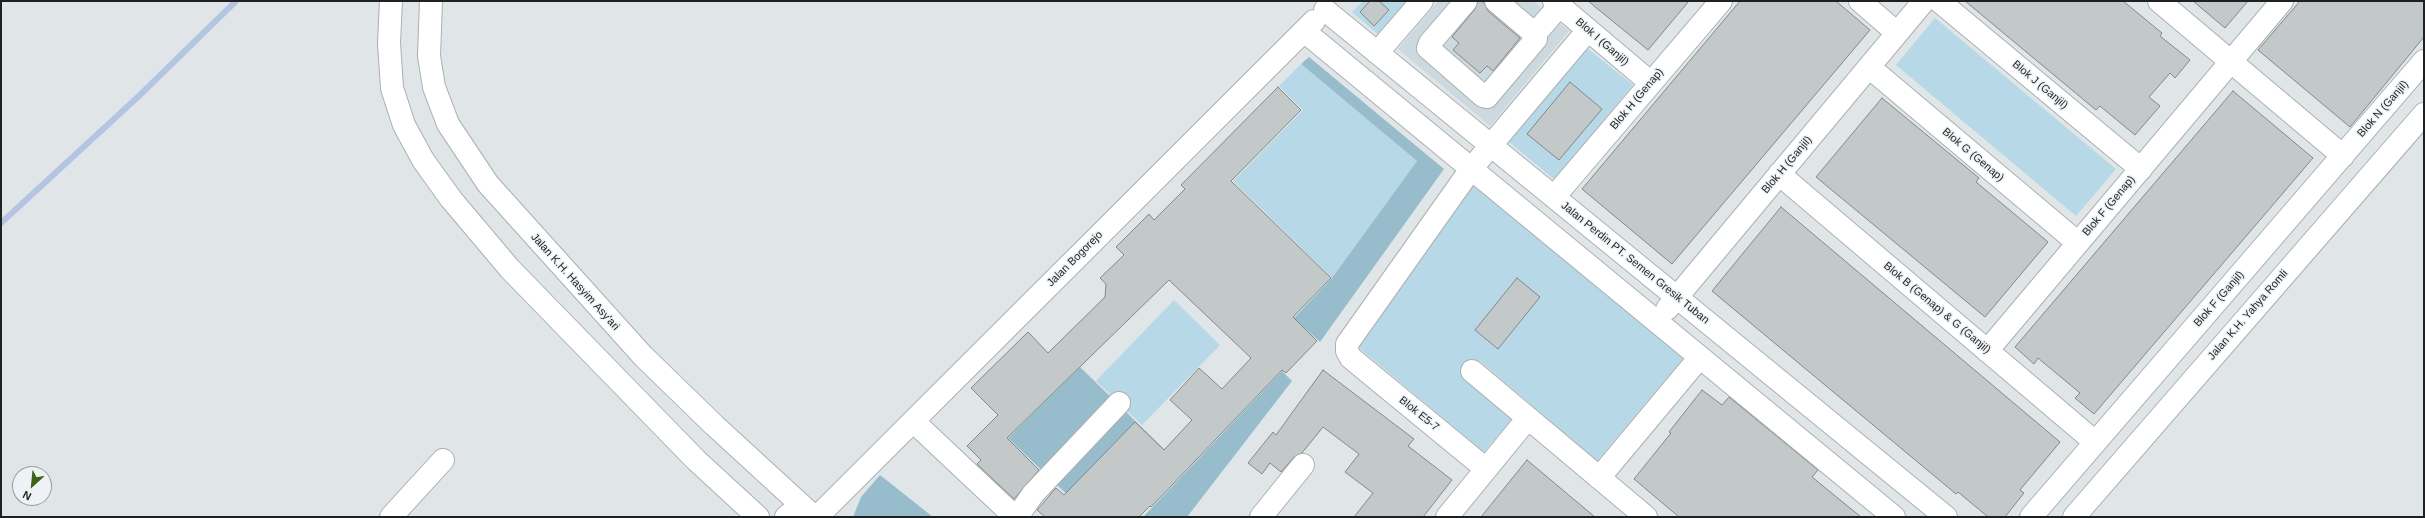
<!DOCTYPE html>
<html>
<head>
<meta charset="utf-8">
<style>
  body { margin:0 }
  #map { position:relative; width:2425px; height:518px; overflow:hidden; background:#e0e5e7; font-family:Helvetica,sans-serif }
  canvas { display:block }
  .frame { position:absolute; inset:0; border:2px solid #1e2021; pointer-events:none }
  .north { position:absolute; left:12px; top:466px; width:40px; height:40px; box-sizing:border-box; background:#edf2f4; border:1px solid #9a9ea0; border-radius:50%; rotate:207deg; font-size:11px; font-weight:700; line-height:16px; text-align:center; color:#1e2021 }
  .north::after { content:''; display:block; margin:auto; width:14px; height:18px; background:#406116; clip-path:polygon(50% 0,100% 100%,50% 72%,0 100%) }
</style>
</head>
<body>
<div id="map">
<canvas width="2425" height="518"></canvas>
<div class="frame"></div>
<div class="north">N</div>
</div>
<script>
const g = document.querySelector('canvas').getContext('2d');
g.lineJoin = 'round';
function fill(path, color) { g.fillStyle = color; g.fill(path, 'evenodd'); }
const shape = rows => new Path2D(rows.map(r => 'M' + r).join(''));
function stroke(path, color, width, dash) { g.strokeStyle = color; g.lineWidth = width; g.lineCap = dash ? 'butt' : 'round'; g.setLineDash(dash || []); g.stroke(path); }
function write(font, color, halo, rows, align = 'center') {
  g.font = font + ' Helvetica,sans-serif'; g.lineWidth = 3; g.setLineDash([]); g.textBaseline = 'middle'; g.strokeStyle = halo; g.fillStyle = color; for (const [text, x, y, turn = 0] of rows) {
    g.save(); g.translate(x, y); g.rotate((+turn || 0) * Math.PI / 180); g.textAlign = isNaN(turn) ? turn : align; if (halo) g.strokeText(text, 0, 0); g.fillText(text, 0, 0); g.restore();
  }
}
const built = shape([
  [1438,1,1533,1,1569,31,1490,126,1398,49]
]);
const green = shape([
  [1363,1,1409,1,1380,36,1352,12],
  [1935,18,2116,169,2076,216,1896,65],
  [1587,48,1633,85,1555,180,1509,142],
  [1301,64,1417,161,1332,278,1233,181,1303,110,1279,86],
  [1475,183,1685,356,1597,461,1480,361,1472,371,1513,418,1484,452,1358,347],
  [1174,300,1220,345,1142,425,1096,381]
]);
const forest = shape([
  [1309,57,1444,169,1320,342,1294,318,1332,278,1417,161,1301,64],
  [1080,367,1164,449,1105,510,1082,509,1008,438],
  [1282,371,1292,381,1187,517,1143,517],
  [880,475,933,517,853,517,861,497]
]);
const stream = shape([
  [1,223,140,95,236,1]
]);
const building = shape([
  [1370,1,1379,1,1389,10,1374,26,1360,12,1370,1],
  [1478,1,1484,2,1488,11,1520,38,1493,71,1487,66,1480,73,1453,50,1459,43,1452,37,1475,9,1478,1],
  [1588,1,1689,1,1648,50,1588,1],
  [1740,1,1836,1,1870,30,1672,264,1582,189,1740,1],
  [1965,1,2123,1,2162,33,2160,36,2190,60,2175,78,2170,73,2149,97,2160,106,2135,135,2100,106,2096,110,1965,1],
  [2193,1,2248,1,2225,28,2193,1],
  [2300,1,2424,1,2424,37,2350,127,2258,50,2300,1],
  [1570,82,1602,109,1559,160,1527,134,1570,82],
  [1278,87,1301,110,1231,181,1331,278,1293,317,1317,341,1286,373,1282,370,1151,507,1150,506,1139,517,1045,517,1037,510,1056,488,1064,495,1135,422,1164,450,1192,420,1170,400,1199,368,1222,389,1251,358,1169,280,1007,438,1039,470,1014,499,977,464,981,460,967,446,998,415,971,388,1028,332,1048,353,1105,297,1106,284,1100,278,1124,255,1116,247,1149,214,1154,220,1185,189,1181,185,1278,87],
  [2233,91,2313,158,2094,414,2075,398,2080,393,2038,358,2034,364,2015,347,2233,91],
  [1882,98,1979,178,1976,182,2048,242,1985,317,1816,177,1882,98],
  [1781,207,2060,442,2020,490,2024,493,2005,517,1988,517,1958,492,1956,494,1712,291,1781,207],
  [1517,278,1540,297,1498,349,1475,330,1517,278],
  [1323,370,1414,439,1408,446,1452,480,1423,517,1354,517,1373,493,1345,472,1359,454,1323,427,1302,453,1294,457,1281,472,1270,463,1262,474,1248,463,1273,432,1276,435,1323,370],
  [1702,390,1722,405,1729,397,1818,470,1812,477,1861,517,1679,517,1634,479,1671,433,1669,432,1702,390],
  [1527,460,1577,502,1595,517,1481,517,1527,460]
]);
const minor = shape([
  [1466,1,1430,43,1428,48,1483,96,1487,97,1536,39,1535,34,1496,1],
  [1554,1,1651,83],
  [1860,1,1897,33],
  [1939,1,2141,169],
  [2159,1,2343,156],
  [1325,10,1946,517],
  [1304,31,1894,517],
  [1535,34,1559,6],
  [1377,53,1422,1],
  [1869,67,2078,243],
  [1779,174,2095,442],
  [1554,197,1721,1],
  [1667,309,1924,1],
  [1987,351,2282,1],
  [1472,371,1646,517],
  [913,421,1015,517],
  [1486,469,1351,358,1347,351,1347,344,1471,169,1588,30],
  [1599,478,1700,357],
  [391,517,443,460],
  [817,517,1314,21],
  [1017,517,1033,494,1119,403],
  [1261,517,1303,465],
  [1447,517,1528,418],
  [2031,517,2424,61],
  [2074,517,2424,114]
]);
const highway = shape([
  [391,1,389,43,392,88,404,125,423,160,451,199,510,269,696,460,758,517],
  [431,1,429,56,434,87,448,124,488,184,643,356,714,425,810,513],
  [786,517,791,513,804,511,815,517]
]);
const streetNames = [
  ["Blok I (Ganjil)",1602,42,41],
  ["Blok J (Ganjil)",2040,85,40],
  ["Blok H (Genap)",1637,99,-50],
  ["Blok N (Ganjil)",2383,109,-49],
  ["Blok G (Genap)",1973,155,40],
  ["Blok H (Ganjil)",1787,165,-50],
  ["Blok F (Genap)",2109,206,-50],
  ["Jalan Bogorejo",1075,259,-45],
  ["Jalan Perdin PT. Semen Gresik Tuban",1635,263,39],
  ["Jalan K.H. Hasyim Asy'ari",575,282,48],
  ["Blok F (Ganjil)",2219,299,-49],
  ["Blok B (Genap) & G (Ganjil)",1937,308,40],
  ["Jalan K.H. Yahya Romli",2248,315,-49],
  ["Blok E5-7",1419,414,39]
];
fill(built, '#ccd9df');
fill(green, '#b7d8e6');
fill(forest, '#97bccc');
stroke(stream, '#b6c4e3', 6);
fill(building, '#c3c8c9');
stroke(building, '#838889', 1);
stroke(minor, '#abb0b2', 24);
stroke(highway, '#abb0b2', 24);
stroke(minor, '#fff', 22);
stroke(highway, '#fff', 22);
write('11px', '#1e2021', '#edf2f4', streetNames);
</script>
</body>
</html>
